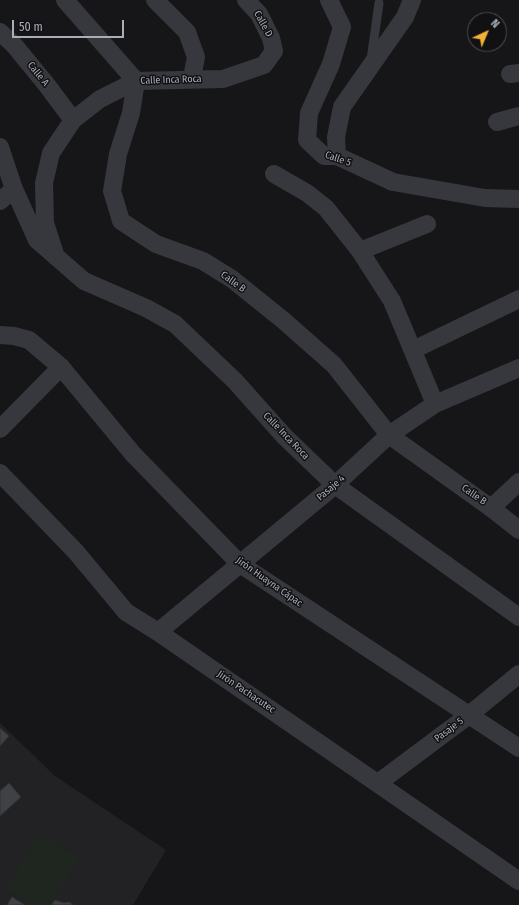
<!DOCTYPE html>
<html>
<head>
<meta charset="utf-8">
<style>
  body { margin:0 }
  #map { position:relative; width:519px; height:905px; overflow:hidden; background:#161618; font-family:"Fira Sans Condensed",sans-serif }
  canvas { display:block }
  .north { position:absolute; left:467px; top:12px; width:40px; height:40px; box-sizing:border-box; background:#111113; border:1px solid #4d4f55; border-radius:50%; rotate:44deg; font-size:11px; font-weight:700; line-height:16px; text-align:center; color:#a8adb8 }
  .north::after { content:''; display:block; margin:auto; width:14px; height:18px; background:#f2b134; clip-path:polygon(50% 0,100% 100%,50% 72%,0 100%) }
  .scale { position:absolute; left:12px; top:20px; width:112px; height:18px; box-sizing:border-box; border:2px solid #a8adb8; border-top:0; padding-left:5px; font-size:12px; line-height:14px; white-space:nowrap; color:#a8adb8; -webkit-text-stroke:3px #111113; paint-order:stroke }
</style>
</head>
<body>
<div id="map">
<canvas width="519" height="905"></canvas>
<div class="north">N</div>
<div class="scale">50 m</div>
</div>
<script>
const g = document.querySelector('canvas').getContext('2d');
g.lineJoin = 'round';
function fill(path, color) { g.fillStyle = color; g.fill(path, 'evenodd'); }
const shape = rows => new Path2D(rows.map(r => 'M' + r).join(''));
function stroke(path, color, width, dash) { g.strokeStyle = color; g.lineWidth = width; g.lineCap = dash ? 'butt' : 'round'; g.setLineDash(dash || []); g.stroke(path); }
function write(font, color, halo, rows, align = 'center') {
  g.font = font + ' "Fira Sans Condensed",sans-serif'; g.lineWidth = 3; g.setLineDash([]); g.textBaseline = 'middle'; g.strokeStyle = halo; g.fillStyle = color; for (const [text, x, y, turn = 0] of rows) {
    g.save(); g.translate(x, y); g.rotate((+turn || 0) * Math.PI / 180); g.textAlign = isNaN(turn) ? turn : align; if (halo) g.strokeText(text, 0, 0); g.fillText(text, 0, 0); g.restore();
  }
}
const built = shape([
  [0,723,55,776,166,850,133,905,0,905]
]);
const green = shape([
  [40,834,79,858,50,905,31,905,6,889]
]);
const building = shape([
  [0,728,9,736,0,746,0,728],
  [9,783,21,797,0,816,0,791,9,783],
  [12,897,25,905,7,905,12,897],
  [55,900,64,903,69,902,73,905,51,905,55,900]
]);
const service = shape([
  [371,60,379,3]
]);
const minor = shape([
  [65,0,136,81,131,113,118,154,112,191,121,221,156,244,203,261,232,279,283,320,334,365,389,435,491,508,519,530],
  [155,0,187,32,196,57,192,78],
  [329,0,342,27,331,64,309,113,307,140,324,156,337,156,393,182,485,198,519,199],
  [0,32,14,45,46,84,73,120],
  [510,74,519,73],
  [497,122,519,116],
  [0,147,14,189,37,240,84,281,146,308,175,324,235,381,284,436,335,485,519,617],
  [337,156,336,137,342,107,405,17,412,0],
  [274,174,307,193,326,208,360,251,392,301,435,404],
  [0,201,14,189],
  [360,251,427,224],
  [56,257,45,223,44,183,51,153,73,120,100,99,136,81,223,79,264,65,274,51,271,38,259,14,246,0],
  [0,335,14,336,29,340,61,367,133,454,240,564,519,748],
  [413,350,519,299],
  [0,429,61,367],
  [0,473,76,552,126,612,158,632,519,881],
  [491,508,519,482],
  [158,632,335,485,389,435,435,404,519,368],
  [378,783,469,715,519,674]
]);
const streetNames = [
  ["Calle D",263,24,61],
  ["Calle A",38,74,51],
  ["Calle Inca Roca",171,80,-2],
  ["Calle 5",338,159,19],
  ["Calle B",233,282,36],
  ["Calle Inca Roca",286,436,46],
  ["Pasaje 4",331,488,-41],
  ["Calle B",474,495,35],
  ["Jirón Huayna Cápac",269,582,35],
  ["Jirón Pachacutec",246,692,34],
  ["Pasaje 5",449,730,-37]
];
fill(built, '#222225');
fill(green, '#1e261f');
fill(building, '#404145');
stroke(building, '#303034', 1);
stroke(service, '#37383d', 9);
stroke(minor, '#37383d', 18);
write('10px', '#a8adb8', '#111113', streetNames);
</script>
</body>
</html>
